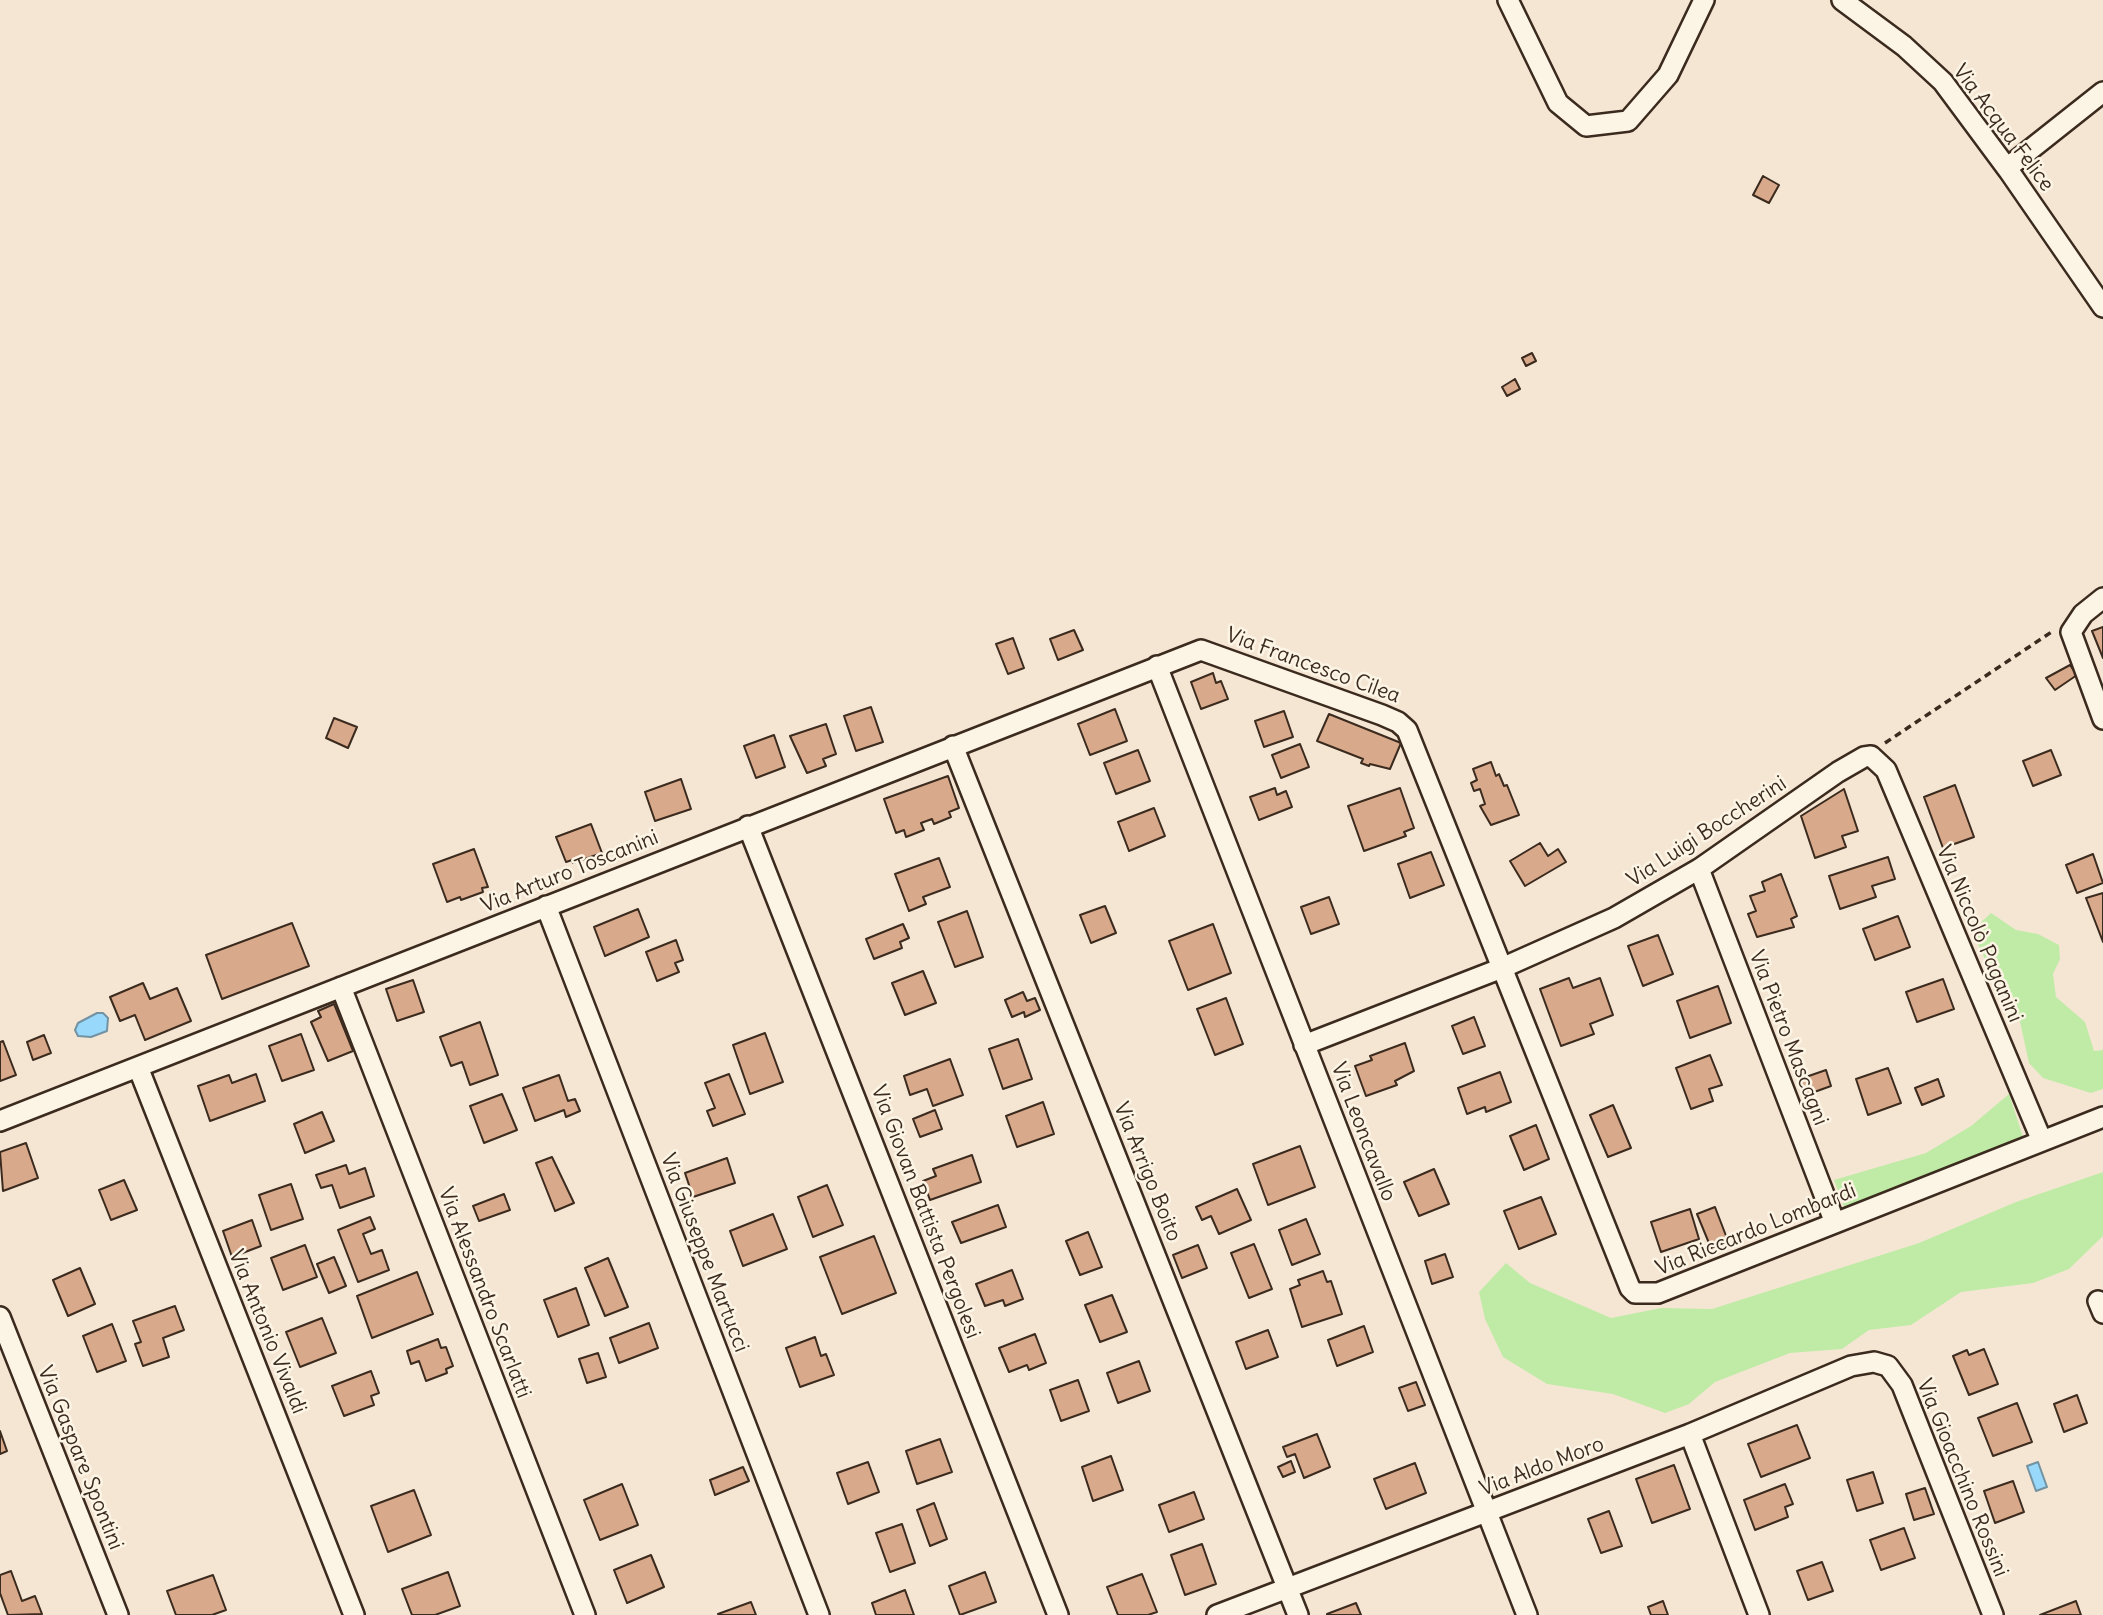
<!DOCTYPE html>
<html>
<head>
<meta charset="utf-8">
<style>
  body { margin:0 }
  canvas { display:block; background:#f5e6d3 }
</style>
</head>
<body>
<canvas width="2103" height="1615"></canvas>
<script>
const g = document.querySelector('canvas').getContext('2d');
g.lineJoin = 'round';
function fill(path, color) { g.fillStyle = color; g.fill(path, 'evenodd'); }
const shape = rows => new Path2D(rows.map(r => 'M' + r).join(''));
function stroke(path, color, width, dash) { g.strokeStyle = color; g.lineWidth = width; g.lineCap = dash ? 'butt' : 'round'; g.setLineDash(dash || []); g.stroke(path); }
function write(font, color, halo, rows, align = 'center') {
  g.font = font + ' Delius,sans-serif'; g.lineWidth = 5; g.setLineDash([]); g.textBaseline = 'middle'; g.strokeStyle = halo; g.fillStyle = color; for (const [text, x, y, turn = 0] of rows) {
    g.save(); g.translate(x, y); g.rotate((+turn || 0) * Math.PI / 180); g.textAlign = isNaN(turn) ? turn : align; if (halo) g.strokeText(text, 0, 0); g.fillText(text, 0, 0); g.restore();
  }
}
const green = shape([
  [1991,913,2016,930,2038,934,2059,945,2060,959,2053,974,2056,997,2085,1022,2094,1051,2103,1050,2103,1089,2091,1093,2043,1078,2029,1063,2015,999,1990,970,1972,931],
  [2009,1094,2024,1140,1845,1209,1834,1180,1926,1153,1971,1126],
  [2103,1172,2103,1236,2069,1269,2033,1283,1961,1292,1911,1325,1869,1330,1842,1349,1790,1353,1715,1382,1689,1404,1665,1413,1613,1394,1547,1384,1503,1357,1485,1319,1479,1292,1506,1263,1530,1283,1611,1318,1661,1308,1712,1309,1919,1243,2016,1202]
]);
const water = shape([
  [97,1013,103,1013,108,1018,107,1031,91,1037,78,1036,75,1030,78,1023,97,1013],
  [2038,1462,2047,1487,2036,1491,2027,1466,2038,1462]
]);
const building = shape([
  [1763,176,1779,185,1769,203,1753,195,1763,176],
  [1532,353,1536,361,1526,366,1522,358,1532,353],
  [1515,379,1520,389,1507,396,1502,387,1515,379],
  [2103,627,2103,658,2092,631,2103,627],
  [1074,630,1083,650,1058,660,1050,639,1074,630],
  [1013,638,1024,668,1008,674,996,644,1013,638],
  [2070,665,2077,675,2055,690,2046,678,2070,665],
  [1213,673,1216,683,1221,681,1228,699,1201,709,1191,682,1213,673],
  [871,707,883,742,856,751,844,716,871,707],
  [1115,709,1127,741,1090,755,1078,724,1115,709],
  [1284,711,1293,737,1264,747,1255,721,1284,711],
  [1329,714,1401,743,1390,769,1370,764,1369,766,1361,763,1363,759,1317,741,1329,714],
  [334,718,357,727,348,748,326,738,334,718],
  [826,724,836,754,823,759,826,766,807,773,790,736,826,724],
  [774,735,785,767,756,778,744,746,774,735],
  [1300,744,1309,767,1281,778,1272,755,1300,744],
  [1138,750,1150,781,1116,794,1104,763,1138,750],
  [2051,750,2061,775,2033,786,2023,761,2051,750],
  [1491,762,1496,776,1499,774,1504,786,1507,785,1519,815,1491,825,1480,806,1485,804,1480,789,1474,791,1471,783,1477,780,1473,769,1491,762],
  [948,776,959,808,949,812,951,817,934,824,932,819,921,823,924,830,906,837,904,830,896,833,884,799,948,776],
  [681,779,691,809,655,821,645,792,681,779],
  [1955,785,1974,837,1943,848,1924,797,1955,785],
  [1275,788,1277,795,1286,791,1292,807,1259,820,1250,797,1275,788],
  [1400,788,1414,828,1404,832,1406,836,1364,851,1348,806,1400,788],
  [1844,789,1858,831,1842,836,1846,847,1815,858,1801,816,1844,789],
  [1154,808,1165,836,1129,851,1118,822,1154,808],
  [591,824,602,853,573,863,572,860,566,862,556,837,591,824],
  [1540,843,1548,856,1558,849,1566,862,1525,886,1510,861,1540,843],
  [474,849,488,887,482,888,483,892,461,900,460,897,447,902,433,864,474,849],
  [1431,852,1444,885,1410,898,1398,864,1431,852],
  [2093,854,2103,883,2077,893,2066,865,2093,854],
  [1888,857,1895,879,1872,886,1876,897,1840,909,1829,876,1888,857],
  [939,858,950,887,923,897,926,904,909,911,895,874,939,858],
  [1781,874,1797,916,1791,919,1794,927,1757,937,1748,914,1756,911,1750,896,1765,891,1762,882,1781,874],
  [2103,893,2103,942,2086,898,2103,893],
  [1329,897,1339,924,1311,934,1301,907,1329,897],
  [1105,906,1116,933,1091,943,1080,915,1105,906],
  [638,909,649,937,605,956,594,927,638,909],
  [967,911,983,957,955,967,938,922,967,911],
  [1898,916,1910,947,1875,960,1863,929,1898,916],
  [292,923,309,966,222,999,206,955,292,923],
  [903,924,909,938,900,942,902,948,874,959,866,939,903,924],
  [1213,924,1231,973,1188,990,1169,941,1213,924],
  [1658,935,1673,974,1643,986,1628,946,1658,935],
  [676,940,683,960,675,963,679,972,657,981,646,952,676,940],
  [923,971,936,1003,905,1015,892,983,923,971],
  [1569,978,1573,988,1600,978,1613,1015,1590,1024,1594,1034,1561,1046,1540,989,1569,978],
  [1943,979,1954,1009,1917,1022,1906,992,1943,979],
  [413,980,424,1012,397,1021,386,989,413,980],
  [143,983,150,999,177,988,191,1021,145,1040,135,1015,120,1021,110,997,143,983],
  [1718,986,1731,1023,1690,1038,1677,1001,1718,986],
  [1023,992,1027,1001,1035,998,1040,1010,1025,1017,1024,1012,1012,1017,1005,1000,1023,992],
  [1226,998,1243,1044,1215,1055,1197,1009,1226,998],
  [334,1004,353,1051,328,1061,311,1022,321,1017,318,1011,334,1004],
  [1474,1017,1485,1046,1463,1054,1452,1026,1474,1017],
  [480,1022,498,1075,470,1085,462,1062,451,1066,440,1037,480,1022],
  [765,1033,783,1082,750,1094,733,1045,765,1033],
  [301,1034,314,1070,282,1081,269,1046,301,1034],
  [44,1035,51,1053,33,1060,27,1042,44,1035],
  [1018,1039,1032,1079,1003,1089,989,1049,1018,1039],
  [3,1041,16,1075,0,1081,0,1042,3,1041],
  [1405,1043,1414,1071,1395,1081,1397,1085,1366,1096,1355,1066,1372,1060,1370,1056,1405,1043],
  [1710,1055,1722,1085,1709,1089,1713,1101,1691,1109,1676,1068,1710,1055],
  [950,1059,963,1095,933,1106,927,1089,910,1095,904,1076,950,1059],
  [1888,1068,1901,1103,1868,1115,1856,1079,1888,1068],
  [1826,1070,1831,1086,1806,1095,1800,1079,1826,1070],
  [1500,1072,1511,1102,1486,1112,1485,1107,1467,1114,1458,1088,1500,1072],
  [256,1074,265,1101,210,1121,198,1086,229,1075,232,1083,256,1074],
  [729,1074,745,1114,713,1126,707,1111,715,1108,705,1083,729,1074],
  [559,1075,568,1101,575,1099,580,1111,566,1117,564,1110,535,1121,523,1088,559,1075],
  [1938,1079,1944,1096,1922,1105,1915,1088,1938,1079],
  [502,1094,517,1130,484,1143,470,1106,502,1094],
  [1043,1102,1054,1134,1017,1147,1006,1116,1043,1102],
  [1613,1105,1631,1148,1608,1157,1590,1115,1613,1105],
  [935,1110,942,1129,920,1137,913,1119,935,1110],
  [322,1112,334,1141,305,1153,294,1124,322,1112],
  [1536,1125,1549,1159,1524,1170,1510,1136,1536,1125],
  [26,1143,38,1178,3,1191,0,1152,26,1143],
  [1300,1146,1315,1187,1268,1205,1253,1164,1300,1146],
  [972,1155,981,1182,930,1200,923,1181,936,1176,933,1169,972,1155],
  [552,1157,574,1203,555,1211,536,1163,552,1157],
  [727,1158,735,1183,693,1197,685,1173,727,1158],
  [346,1165,349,1174,365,1168,374,1196,340,1208,332,1185,321,1188,316,1175,346,1165],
  [1434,1169,1449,1204,1419,1216,1404,1182,1434,1169],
  [124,1180,137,1210,111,1220,99,1190,124,1180],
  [291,1184,303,1219,271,1230,259,1195,291,1184],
  [827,1185,843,1225,813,1237,798,1197,827,1185],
  [1237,1189,1251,1220,1219,1234,1211,1216,1202,1220,1196,1207,1237,1189],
  [504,1194,510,1210,479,1221,473,1206,504,1194],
  [1541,1197,1556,1234,1519,1249,1504,1211,1541,1197],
  [998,1205,1006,1227,961,1243,952,1222,998,1205],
  [1715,1207,1728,1241,1711,1248,1697,1214,1715,1207],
  [1690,1209,1699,1239,1661,1252,1651,1222,1690,1209],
  [773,1214,787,1249,743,1266,730,1231,773,1214],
  [370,1217,375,1229,363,1234,371,1254,382,1250,389,1270,358,1282,338,1230,370,1217],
  [1306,1219,1320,1254,1292,1265,1279,1230,1306,1219],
  [252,1220,261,1246,232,1257,223,1231,252,1220],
  [1088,1232,1102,1267,1080,1275,1066,1241,1088,1232],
  [874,1236,896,1293,842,1314,820,1257,874,1236],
  [1254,1244,1272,1289,1249,1298,1231,1253,1254,1244],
  [305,1245,317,1277,283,1290,271,1258,305,1245],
  [1198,1245,1207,1268,1182,1278,1173,1255,1198,1245],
  [1445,1254,1453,1277,1432,1284,1425,1261,1445,1254],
  [334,1257,346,1286,329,1293,317,1264,334,1257],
  [608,1258,628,1307,605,1316,585,1268,608,1258],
  [80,1268,95,1304,68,1316,53,1280,80,1268],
  [1012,1270,1023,1299,1005,1306,1003,1300,985,1306,976,1284,1012,1270],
  [1323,1271,1327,1282,1331,1281,1342,1314,1302,1327,1290,1289,1300,1285,1298,1280,1323,1271],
  [417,1272,433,1314,372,1338,357,1296,417,1272],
  [576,1288,589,1325,558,1337,544,1300,576,1288],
  [1112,1295,1127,1332,1100,1342,1085,1305,1112,1295],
  [175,1306,184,1330,163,1338,169,1357,143,1366,135,1344,141,1342,133,1321,175,1306],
  [322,1318,336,1353,300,1367,286,1332,322,1318],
  [649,1323,658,1348,619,1363,610,1338,649,1323],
  [112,1324,126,1361,97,1372,83,1336,112,1324],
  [1364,1326,1373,1352,1337,1366,1328,1340,1364,1326],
  [1268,1330,1278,1357,1246,1369,1236,1342,1268,1330],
  [1035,1334,1046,1363,1029,1370,1027,1365,1009,1372,999,1348,1035,1334],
  [815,1337,821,1356,826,1354,834,1375,800,1387,786,1348,815,1337],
  [438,1339,441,1348,446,1347,453,1366,446,1369,447,1373,426,1381,419,1361,411,1364,407,1351,438,1339],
  [1984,1349,1998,1384,1969,1395,1953,1356,1967,1350,1969,1355,1984,1349],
  [598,1353,606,1377,587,1383,579,1359,598,1353],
  [1139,1361,1150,1391,1118,1403,1107,1373,1139,1361],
  [371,1371,379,1393,371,1396,374,1405,344,1416,332,1386,371,1371],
  [1078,1380,1089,1411,1061,1421,1050,1390,1078,1380],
  [1416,1382,1425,1405,1408,1411,1399,1388,1416,1382],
  [2077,1395,2087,1423,2064,1432,2054,1404,2077,1395],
  [2017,1403,2032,1442,1993,1456,1978,1418,2017,1403],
  [1797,1425,1810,1458,1761,1477,1748,1444,1797,1425],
  [0,1431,7,1451,0,1454,0,1431],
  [1317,1434,1330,1467,1304,1478,1295,1454,1287,1457,1283,1447,1317,1434],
  [940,1439,952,1472,917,1484,906,1451,940,1439],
  [1111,1456,1123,1490,1093,1501,1082,1467,1111,1456],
  [1291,1461,1295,1472,1283,1477,1278,1467,1291,1461],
  [868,1462,879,1492,848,1504,837,1473,868,1462],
  [1415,1463,1426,1493,1386,1509,1374,1479,1415,1463],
  [1674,1465,1690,1509,1652,1523,1636,1479,1674,1465],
  [743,1467,749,1481,715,1495,710,1480,743,1467],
  [1873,1472,1883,1503,1857,1511,1847,1480,1873,1472],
  [2013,1481,2024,1512,1995,1523,1984,1491,2013,1481],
  [622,1484,638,1525,600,1540,584,1500,622,1484],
  [1785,1484,1793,1504,1785,1507,1788,1517,1755,1530,1744,1500,1785,1484],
  [1925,1488,1934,1514,1914,1520,1906,1494,1925,1488],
  [414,1490,431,1535,388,1552,371,1506,414,1490],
  [1194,1492,1204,1519,1169,1532,1159,1505,1194,1492],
  [934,1503,947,1539,930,1546,917,1510,934,1503],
  [1609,1511,1622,1546,1601,1553,1588,1519,1609,1511],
  [902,1524,915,1563,890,1572,876,1533,902,1524],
  [1904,1528,1915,1558,1881,1570,1870,1540,1904,1528],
  [1202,1544,1216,1584,1185,1595,1171,1555,1202,1544],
  [651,1555,664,1587,627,1603,614,1570,651,1555],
  [1822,1562,1833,1591,1808,1600,1797,1571,1822,1562],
  [11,1571,22,1601,35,1596,42,1614,8,1615,0,1593,0,1575,11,1571],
  [448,1572,460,1606,435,1615,412,1615,402,1589,448,1572],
  [985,1572,996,1602,960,1615,949,1586,985,1572],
  [1142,1574,1157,1612,1148,1615,1118,1615,1107,1587,1142,1574],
  [213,1575,226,1610,212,1615,176,1615,167,1591,213,1575],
  [905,1590,914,1615,876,1615,872,1603,905,1590],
  [1663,1601,1668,1615,1651,1615,1648,1607,1663,1601],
  [2076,1601,2081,1615,2040,1615,2076,1601],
  [751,1602,756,1615,719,1615,718,1614,751,1602],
  [1356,1603,1361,1615,1327,1615,1327,1614,1356,1603]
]);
const path = shape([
  [1885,743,2053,631]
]);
const minor = shape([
  [1508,0,1558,103,1586,126,1628,121,1668,75,1704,0],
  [1842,0,1904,46,1943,82,2009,171,2103,307],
  [2007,168,2103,92],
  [2103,598,2083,614,2071,632,2103,719],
  [1157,666,1527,1615],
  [953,746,1298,1615],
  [748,826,1058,1615],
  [1699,869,1835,1223],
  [546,906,819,1615],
  [341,987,585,1615],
  [1304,1045,1502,968,1614,918,1699,869,1838,772,1864,757,1871,756,1886,770,2042,1141],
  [138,1067,354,1615],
  [0,1121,1201,650,1382,715,1398,722,1407,730,1630,1288,1635,1293,1658,1293,2103,1117],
  [2098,1301,2103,1313],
  [0,1317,118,1615],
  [1690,1434,1759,1615],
  [1217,1615,1690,1434,1851,1366,1874,1362,1888,1366,1902,1385,1993,1615]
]);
const streetNames = [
  ["Via Acqua Felice",2003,128,53],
  ["Via Francesco Cilea",1313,666,20],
  ["Via Luigi Boccherini",1707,832,-33],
  ["Via Arturo Toscanini",570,872,-22],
  ["Via Niccolò Paganini",1979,934,67],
  ["Via Pietro Mascagni",1788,1038,69],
  ["Via Leoncavallo",1363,1132,69],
  ["Via Arrigo Boito",1147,1172,68],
  ["Via Giovan Battista Pergolesi",925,1212,69],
  ["Via Riccardo Lombardi",1756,1230,-22],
  ["Via Giuseppe Martucci",704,1253,69],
  ["Via Alessandro Scarlatti",484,1293,69],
  ["Via Antonio Vivaldi",267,1332,68],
  ["Via Gaspare Spontini",80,1458,68],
  ["Via Aldo Moro",1542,1467,-21],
  ["Via Gioacchino Rossini",1962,1478,68]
];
fill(green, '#c0eba7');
fill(water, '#98d8fa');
stroke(water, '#7392a2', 2);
fill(building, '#d9a98b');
stroke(building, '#3b2a1e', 2);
stroke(minor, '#3b2a1e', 24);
stroke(path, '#3b2a1e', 3.5, [7, 5]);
stroke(minor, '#fcf5e5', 19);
write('21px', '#3b2a1e', '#fcf5e5', streetNames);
</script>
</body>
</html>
